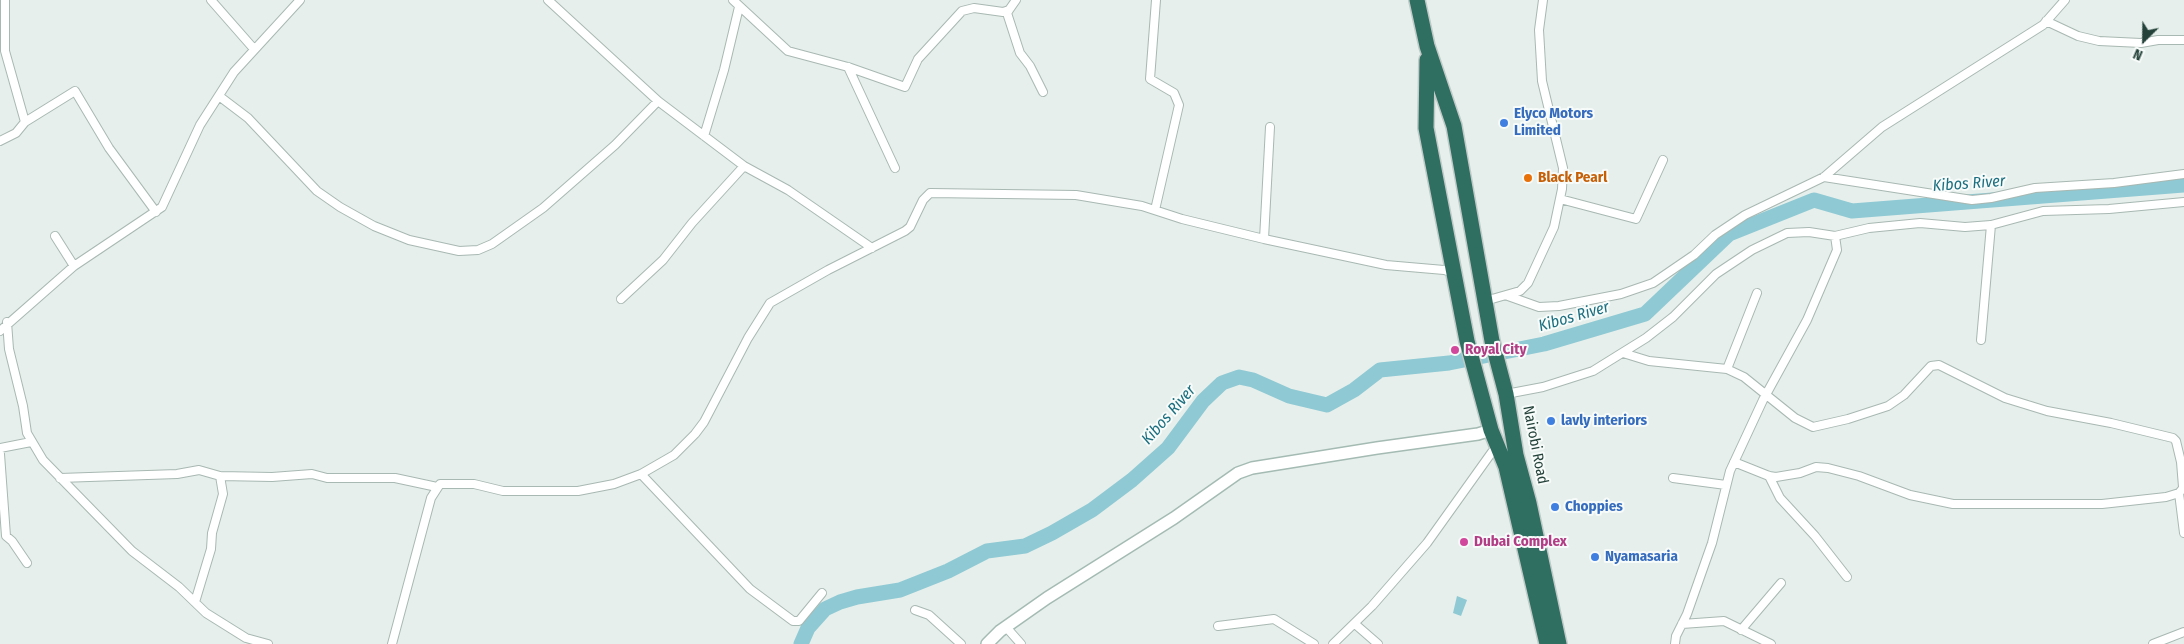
<!DOCTYPE html>
<html>
<head>
<meta charset="utf-8">
<style>
  body { margin:0 }
  #map { position:relative; width:2184px; height:644px; overflow:hidden; background:#e6efeb; font-family:"Fira Sans Condensed",sans-serif }
  canvas { display:block }
  .north { position:absolute; left:2119px; top:15px; width:50px; height:50px; -webkit-text-stroke:4px #f7fbf9; paint-order:stroke; rotate:203deg; font-size:14px; font-weight:700; line-height:20px; text-align:center; color:#24423a }
  .north::after { content:''; display:block; margin:auto; width:18px; height:22px; background:#24423a; clip-path:polygon(50% 0,100% 100%,50% 72%,0 100%) }
</style>
</head>
<body>
<div id="map">
<canvas width="2184" height="644"></canvas>
<div class="north">N</div>
</div>
<script>
const g = document.querySelector('canvas').getContext('2d');
g.lineJoin = 'round';
function fill(path, color) { g.fillStyle = color; g.fill(path, 'evenodd'); }
const shape = rows => new Path2D(rows.map(r => 'M' + r).join(''));
function stroke(path, color, width, dash) { g.strokeStyle = color; g.lineWidth = width; g.lineCap = dash ? 'butt' : 'round'; g.setLineDash(dash || []); g.stroke(path); }
function write(font, color, halo, rows, align = 'center') {
  g.font = font + ' "Fira Sans Condensed",sans-serif'; g.lineWidth = 4; g.setLineDash([]); g.textBaseline = 'middle'; g.strokeStyle = halo; g.fillStyle = color; for (const [text, x, y, turn = 0] of rows) {
    g.save(); g.translate(x, y); g.rotate((+turn || 0) * Math.PI / 180); g.textAlign = isNaN(turn) ? turn : align; if (halo) g.strokeText(text, 0, 0); g.fillText(text, 0, 0); g.restore();
  }
}
const water = shape([
  [1457,596,1467,600,1461,616,1453,613]
]);
const river = shape([
  [801,644,808,628,825,609,840,602,857,597,900,590,948,571,987,551,1025,546,1052,533,1092,510,1132,480,1168,448,1203,401,1222,383,1239,377,1253,380,1289,396,1327,405,1354,390,1380,370,1449,363,1544,344,1645,314,1729,234,1814,200,1852,211,2184,185]
]);
const street = shape([
  [5,0,5,51,25,122],
  [211,0,254,49],
  [548,0,658,101],
  [733,0,788,51,848,67,905,87,918,59,962,11,974,8,1003,12,1009,10,1016,0],
  [1009,10,1007,13,1020,53,1030,66,1043,92],
  [2046,21,2078,36,2099,41,2141,43,2158,40,2184,40],
  [848,67,895,168],
  [219,96,248,118,317,191,340,207,374,226,409,240,459,251,478,250,492,244,543,208,615,145,658,101,744,166,788,190,872,248],
  [704,136,724,70,739,7],
  [0,141,16,133,25,122,75,91,109,148,156,212],
  [1824,177,1972,200,1991,198,2035,188,2114,183,2184,174],
  [1560,199,1636,219,1663,160],
  [1155,210,1179,105,1174,93,1150,79,1156,0],
  [55,236,74,266],
  [1264,239,1270,127],
  [1508,296,1539,307,1559,306,1621,294,1653,283,1694,255,1715,235,1745,215,1824,177,1882,127,2043,25,2065,0],
  [621,299,663,260,692,223,744,166],
  [1485,301,1520,291,1528,283,1554,227,1562,189,1563,168,1542,81,1539,30,1543,0],
  [7,322,9,349,23,406,27,433,43,460,132,551,179,587,206,613,246,638,268,644],
  [0,331,74,266,162,207,200,125,234,72,300,0],
  [1981,340,1991,225],
  [1623,353,1649,361,1727,369,1744,377,1795,418,1813,427,1848,419,1888,406,1904,395,1931,366,1939,365,2005,398,2047,411,2111,423,2173,438,2176,441,2181,462,2183,487],
  [1727,369,1757,293],
  [1506,394,1543,387,1593,371,1646,338,1673,317,1716,274,1752,250,1787,233,1809,232,1835,236,1869,228,1920,223,1965,227,1991,225,2043,211,2109,209,2184,202],
  [0,448,31,442],
  [0,454,6,536,12,541,27,563],
  [1734,462,1769,476,1776,477,1800,473,1816,467,1828,468,1859,476,1910,495,1953,504,2102,504,2166,497,2179,493,2184,487],
  [641,474,750,589,793,621,799,621,822,593],
  [1769,476,1780,498,1815,536,1847,577],
  [60,478,177,474,199,470,220,476,272,477,312,474,327,478,395,478,437,487],
  [1673,478,1726,485],
  [2179,493,2184,533],
  [195,602,211,549,212,533,223,494,220,476],
  [915,610,929,615,961,644],
  [1355,624,1378,644],
  [1682,624,1724,621,1771,644],
  [1218,626,1274,619,1314,644],
  [1006,627,1021,644],
  [1741,630,1781,583],
  [392,644,431,498,440,484,474,484,503,491,578,491,614,484,641,474,674,455,695,434,704,422,748,338,770,303,828,270,905,231,910,227,923,200,930,193,1076,195,1142,206,1182,219,1264,239,1386,265,1444,270,1454,273],
  [1333,644,1372,606,1427,543,1492,452],
  [1675,644,1676,636,1687,614,1712,543,1730,471,1763,400,1807,320,1837,250,1835,236],
  [2153,644,2184,632]
]);
const secondary = shape([
  [987,644,1000,631,1047,598,1174,518,1238,473,1252,468,1377,448,1478,434,1491,430]
]);
const highway = shape([
  [1417,0,1427,46,1454,126,1492,341,1506,394,1516,455,1529,503,1559,644],
  [1427,60,1426,128,1467,341,1491,430,1506,467,1547,644]
]);
const markers = [
  [1504,123,5,"#3f7fe0"],
  [1528,178,5,"#e8710a"],
  [1455,350,5,"#d1479c"],
  [1551,421,5,"#3f7fe0"],
  [1555,507,5,"#3f7fe0"],
  [1464,542,5,"#d1479c"],
  [1595,557,5,"#3f7fe0"]
];
const shopNames = [
  ["Elyco Motors",1514,114],
  ["Limited",1514,131],
  ["lavly interiors",1561,421],
  ["Choppies",1565,507],
  ["Nyamasaria",1605,557]
];
const foodNames = [
  ["Black Pearl",1538,178]
];
const hotelNames = [
  ["Royal City",1465,350],
  ["Dubai Complex",1474,542]
];
const streetNames = [
  ["Nairobi Road",1535,445,79]
];
const waterNames = [
  ["Kibos River",1969,184,-4],
  ["Kibos River",1574,317,-16],
  ["Kibos River",1169,415,-49]
];
fill(water, '#8ec9d4');
stroke(river, '#8ec9d4', 15);
stroke(street, '#a8b8b2', 10);
stroke(secondary, '#a4bbb3', 14);
stroke(highway, '#c2cac8', 18);
stroke(street, '#fff', 8);
stroke(secondary, '#fff', 11);
stroke(highway, '#2f6f62', 15);
for (const [x, y, r, color] of markers) { const dot = new Path2D(); dot.arc(x, y, r, 0, 2 * Math.PI); g.fillStyle = color; g.fill(dot); stroke(dot, '#f7fbf9', 2); }
write('bold 15px', '#366cbe', '#f7fbf9', shopNames, 'left');
write('bold 15px', '#c56008', '#f7fbf9', foodNames, 'left');
write('bold 15px', '#b23c85', '#f7fbf9', hotelNames, 'left');
write('15px', '#24423a', '#f7fbf9', streetNames);
write('italic 16px', '#1c6f80', '#f7fbf9', waterNames);
</script>
</body>
</html>
